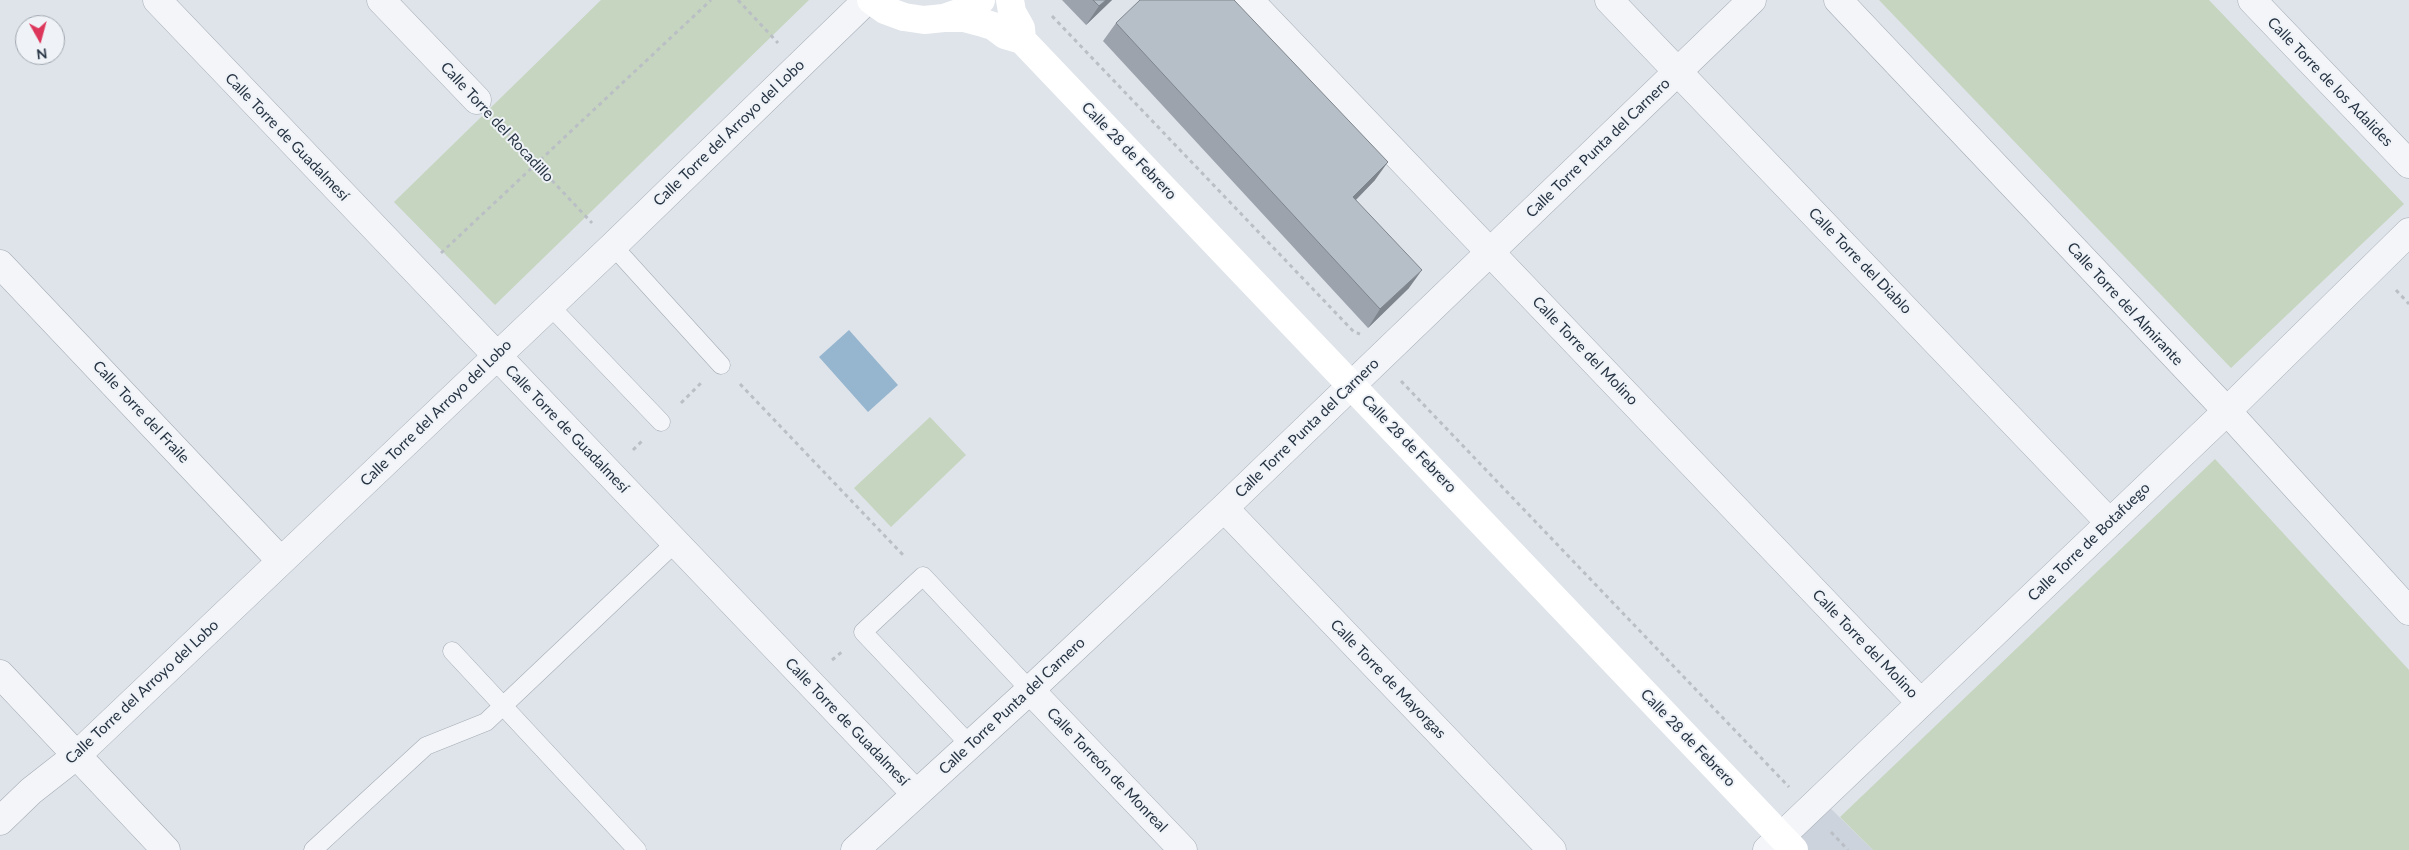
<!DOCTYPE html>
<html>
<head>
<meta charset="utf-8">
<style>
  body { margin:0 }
  #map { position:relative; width:2409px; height:850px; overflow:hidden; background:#dfe4ea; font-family:Lato,sans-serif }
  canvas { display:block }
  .north { position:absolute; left:15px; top:15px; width:50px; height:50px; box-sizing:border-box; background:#eff3f7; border:1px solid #9fa6af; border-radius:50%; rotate:173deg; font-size:14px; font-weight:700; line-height:20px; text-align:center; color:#263343 }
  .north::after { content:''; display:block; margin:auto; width:18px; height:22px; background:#dd365b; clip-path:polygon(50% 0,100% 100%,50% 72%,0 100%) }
</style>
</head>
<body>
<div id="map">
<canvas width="2409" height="850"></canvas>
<div class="north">N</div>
</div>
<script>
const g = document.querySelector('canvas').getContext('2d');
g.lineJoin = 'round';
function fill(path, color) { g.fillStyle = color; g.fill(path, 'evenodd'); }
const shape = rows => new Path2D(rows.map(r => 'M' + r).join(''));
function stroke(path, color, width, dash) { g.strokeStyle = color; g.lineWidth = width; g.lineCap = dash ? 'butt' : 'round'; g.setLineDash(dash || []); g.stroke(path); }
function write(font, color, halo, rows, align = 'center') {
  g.font = font + ' Lato,sans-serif'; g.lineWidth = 4; g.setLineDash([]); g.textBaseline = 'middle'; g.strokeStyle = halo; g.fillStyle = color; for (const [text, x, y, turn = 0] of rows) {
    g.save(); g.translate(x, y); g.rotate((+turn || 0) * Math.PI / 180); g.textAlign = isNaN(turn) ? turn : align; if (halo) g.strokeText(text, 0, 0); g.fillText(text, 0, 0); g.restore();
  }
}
const built = shape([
  [1821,799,1873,850,1767,850]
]);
const green = shape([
  [601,0,809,0,495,305,394,202],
  [1879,0,2209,0,2404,204,2231,368],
  [930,417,966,455,891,527,854,488],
  [2215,459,2409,670,2409,850,1873,850,1840,817]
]);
const water = shape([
  [849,330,898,385,868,412,819,357]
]);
const path = shape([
  [738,0,778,43],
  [1052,16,1354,332,1360,334],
  [497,122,592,223],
  [441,253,711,0],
  [2396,290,2409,304],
  [1401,381,1789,787],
  [740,384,905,557],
  [681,403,701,383],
  [633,450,642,441],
  [832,660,843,651],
  [1831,832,1848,850]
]);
const lane = shape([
  [613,246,721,365],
  [549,305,661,422],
  [452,651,637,850],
  [970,745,863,632,923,576,1030,690],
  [313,850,426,746,486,722,675,543]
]);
const street = shape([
  [157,0,916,794],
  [381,0,477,100],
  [1249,0,1921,703],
  [1609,0,2110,523],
  [1838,0,2227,411,2409,611],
  [2252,0,2409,164],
  [0,264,281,561],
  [1224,508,1552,850],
  [0,674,166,850],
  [1030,690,1183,850],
  [0,821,31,791,77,755,613,246,867,0],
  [855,850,1030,690,1224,508,1752,0],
  [1767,850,2227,411,2409,232]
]);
const secondary = shape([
  [871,0,885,10,904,17,924,20,944,18,964,11,981,0],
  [1010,0,1012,12,1021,28,1022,40],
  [944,18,964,18,983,23,993,26,1005,35,1022,40,1794,850]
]);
const wall = shape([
  [1062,0,1112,0,1086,25],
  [1116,23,1375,180,1356,200,1409,288,1368,328,1103,41]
]);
const shadedWall = shape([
  [1106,0,1112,0,1086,25,1099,6],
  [1388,162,1375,180,1340,216,1353,197],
  [1422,270,1409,288,1368,328,1380,309]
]);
const building = shape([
  [1093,0,1106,0,1099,6,1093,0],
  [1140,0,1234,0,1388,162,1353,197,1422,270,1380,309,1116,23,1140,0]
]);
const streetNames = [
  ["Calle Torre de los Adalides",2330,82,46],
  ["Calle Torre del Rocadillo",497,122,47],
  ["Calle Torre del Arroyo del Lobo",729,133,-44],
  ["Calle Torre de Guadalmesí",287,137,46],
  ["Calle Torre Punta del Carnero",1598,148,-44],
  ["Calle 28 de Febrero",1129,151,46],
  ["Calle Torre del Diablo",1860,261,46],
  ["Calle Torre del Almirante",2125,304,47],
  ["Calle Torre del Molino",1585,351,46],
  ["Calle Torre del Fraile",141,412,47],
  ["Calle Torre del Arroyo del Lobo",436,413,-44],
  ["Calle Torre Punta del Carnero",1307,428,-44],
  ["Calle Torre de Guadalmesí",567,429,46],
  ["Calle 28 de Febrero",1409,444,46],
  ["Calle Torre de Botafuego",2089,542,-44],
  ["Calle Torre del Molino",1865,644,46],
  ["Calle Torre de Mayorgas",1388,679,46],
  ["Calle Torre del Arroyo del Lobo",142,692,-43],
  ["Calle Torre Punta del Carnero",1012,706,-43],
  ["Calle Torre de Guadalmesí",847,722,46],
  ["Calle 28 de Febrero",1688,738,46],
  ["Calle Torreón de Monreal",1107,770,46]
];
fill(built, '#cdd3dc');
fill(green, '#c6d5bf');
fill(water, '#96b5ce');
stroke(lane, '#a4abb5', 19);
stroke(street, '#a4abb5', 29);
stroke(path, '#babfc5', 3, [4, 4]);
stroke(lane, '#f3f5f8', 18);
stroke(street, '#f3f5f8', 28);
stroke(secondary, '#fff', 28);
fill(wall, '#9da3ac');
fill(shadedWall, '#7f858c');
fill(building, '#b6bec8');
stroke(building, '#7f858c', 1);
write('15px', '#263343', '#eff3f7', streetNames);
</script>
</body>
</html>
